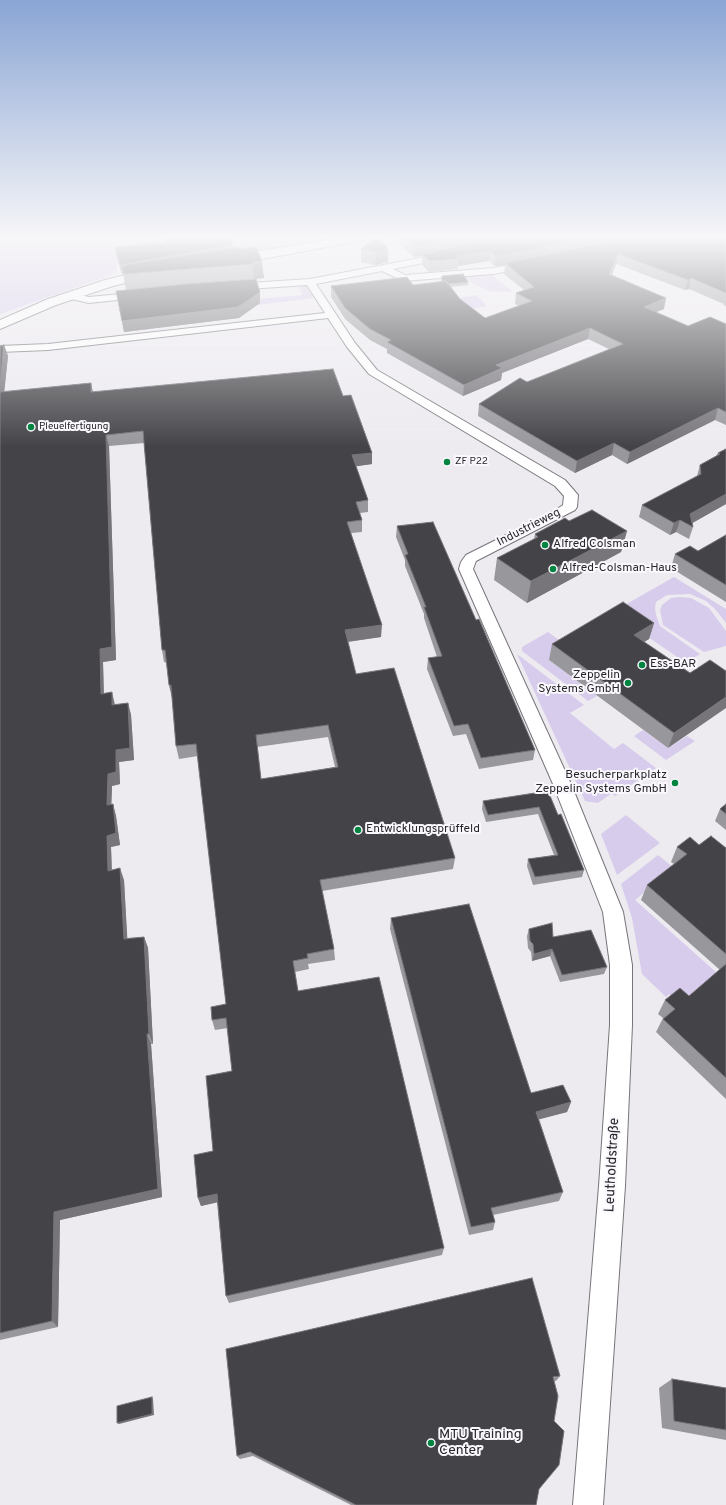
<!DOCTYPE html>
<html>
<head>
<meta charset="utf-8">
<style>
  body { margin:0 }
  canvas { display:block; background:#edebf0 }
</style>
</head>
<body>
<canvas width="726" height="1505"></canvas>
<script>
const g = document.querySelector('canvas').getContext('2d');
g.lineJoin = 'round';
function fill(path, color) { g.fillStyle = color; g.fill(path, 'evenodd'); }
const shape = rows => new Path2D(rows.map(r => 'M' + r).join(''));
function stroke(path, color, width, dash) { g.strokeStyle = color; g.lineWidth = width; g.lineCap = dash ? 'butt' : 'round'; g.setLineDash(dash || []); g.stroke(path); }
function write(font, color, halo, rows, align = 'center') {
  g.font = font + ' Overpass,sans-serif'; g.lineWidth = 4; g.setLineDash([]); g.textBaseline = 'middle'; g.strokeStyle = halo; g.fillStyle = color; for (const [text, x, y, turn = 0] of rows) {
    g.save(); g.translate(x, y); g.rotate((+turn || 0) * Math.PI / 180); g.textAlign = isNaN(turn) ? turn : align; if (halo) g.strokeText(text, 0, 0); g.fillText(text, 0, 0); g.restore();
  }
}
const green = shape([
  [0,236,346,236,284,249,216,257,215,254,117,264,117,273,0,314],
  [491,274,513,292,488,291,461,277],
  [307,286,314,298,250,306,256,299,302,295,299,287],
  [476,295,487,306,471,309,460,298],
  [674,577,726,609,726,623,715,609,706,601,690,594,667,595,656,602,655,608,656,615,660,626,700,654,686,663,619,617,609,614],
  [679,597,691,598,709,608,726,631,726,646,704,652,663,625,660,610,662,605,671,598],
  [548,632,570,648,549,660,597,696,588,701,522,651,522,647],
  [517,654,584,705,570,713,614,749,623,743,656,768,615,796,612,793,598,803,585,801],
  [643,730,668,748,687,736,695,741,666,760,634,736],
  [626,815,660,843,617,875,601,834],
  [658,855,674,868,635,900,717,973,706,981,683,1007,669,994,666,997,642,974,632,918,621,884]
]);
const street = shape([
  [446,253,451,256,449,258,393,269,405,275,493,268,528,262,533,265,528,268,493,274,403,281,382,271,316,284,355,343,377,370,565,480,578,495,577,507,575,510,476,561,473,569,571,784,623,912,632,965,632,1025,625,1186,603,1505,573,1505,599,1186,610,1025,610,965,603,912,553,784,459,569,461,562,466,555,554,511,563,505,564,496,555,486,369,374,347,347,328,318,48,350,0,352,0,346,48,344,325,313,307,285,233,290,228,287,233,284,310,279,446,253],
  [142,292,146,293,147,295,146,297,89,303,67,298,66,296,71,293,89,297,142,292]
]);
const secondary = shape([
  [349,236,374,236,369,239,284,255,231,264,227,262,225,260,227,258,231,256,349,236],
  [153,268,157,269,159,272,157,275,113,286,56,305,0,329,0,320,48,299,105,280,153,268]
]);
const wall = shape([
  [163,236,186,236,188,240,233,245,233,248,238,249,256,247,264,278,254,279,260,303,239,318,124,332,116,291,126,290,123,274,122,274,116,256,115,247,165,242],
  [377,236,388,262,375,265,361,262,361,249],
  [398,236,416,236,420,237,421,236,618,236,618,238,609,242,726,236,726,306,723,305,724,304,689,289,685,290,616,264,612,275,664,309,656,312,688,326,726,324,726,425,715,420,627,464,612,455,575,473,478,416,479,404,527,382,609,349,588,339,502,373,501,380,463,396,387,353,387,349,370,340,345,319,331,297,331,286,413,285,468,282,468,285,450,287,460,299,485,318,519,306,515,304,516,293,524,290,504,274,505,265,495,266,489,261,458,266,458,269,429,272,422,265,422,256,414,257,398,243],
  [4,345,8,356,4,392,91,383,93,392,343,396,372,464,356,466,368,500,368,512,360,513,362,520,362,532,351,533,381,637,348,642,356,674,455,858,453,869,322,891,334,949,335,960,308,964,309,969,295,972,298,991,444,1248,442,1255,229,1303,226,1296,217,1202,201,1206,198,1198,213,1151,232,1071,228,1028,215,1030,212,1020,226,1004,198,756,179,759,176,746,172,698,167,663,164,662,162,650,144,443,109,446,116,660,103,662,104,693,115,705,128,703,131,715,134,760,119,762,120,784,112,786,111,804,113,804,116,816,120,845,111,847,112,870,124,880,127,938,144,937,148,948,153,1044,151,1044,162,1197,60,1220,58,1327,0,1340,0,346],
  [328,737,335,767,261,779,257,747],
  [726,449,726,504,692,523,693,527,689,539,676,532,670,535,639,517,642,505,697,476,700,465,716,456,718,453],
  [569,521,627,531,621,552,527,603,494,580,497,558,534,539,535,534],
  [397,526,476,620,535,750,533,760,479,769,466,734,453,736,427,669,428,658,437,657,424,618,424,614,405,566,405,560,396,537],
  [726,535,726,602,671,568,675,554,698,551],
  [654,623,649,639,644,642,690,673,710,660,668,748,549,660,552,644],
  [548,791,558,815,584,870,582,877,533,885,527,866,528,859,554,855,538,814,486,822,482,809,483,801],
  [726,804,726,830,715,821,720,809],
  [699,845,726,848,726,1099,656,1032,663,1018,658,1014,665,1000,689,996,720,970,641,900,647,885,674,864,671,862,677,847],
  [391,918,531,1093,571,1102,567,1112,539,1119,563,1192,559,1201,493,1215,495,1222,493,1230,469,1235,390,929],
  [529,929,553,937,607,967,604,974,560,982,550,956,532,961,531,952,528,948,527,936],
  [560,1376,556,1381,554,1381,539,1489,536,1505,351,1505,253,1456,240,1459,237,1456],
  [672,1379,726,1388,726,1440,662,1428,659,1388]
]);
const shadedWall = shape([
  [462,236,499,236,422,255,422,256,414,257,414,247],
  [597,236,618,236,618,238,604,245,505,263,505,265,495,266,496,256],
  [233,245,234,254,122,267,123,274,122,274,120,265],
  [388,249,388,262,375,265,376,252],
  [490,251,489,261,458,266,458,259,456,256],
  [618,254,616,264,608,284,609,274],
  [262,261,264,278,254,279,252,262],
  [691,278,689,289,685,290,688,280],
  [260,292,260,303,239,318,124,332,122,321],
  [666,298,664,309,641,318,644,307],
  [590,328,588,339,502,373,501,380,463,396,464,385,496,365],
  [4,345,8,356,3,404,0,395,0,386],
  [91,383,93,394,91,392],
  [718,408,715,420,627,464,630,452],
  [106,435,109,446,116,660,103,662,104,706,101,694,100,649],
  [614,443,612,455,575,473,577,461],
  [372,453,372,464,352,467,352,455],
  [726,494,726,504,689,525,690,514],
  [680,520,676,532,670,535,674,523],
  [627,531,621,552,527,603,531,581],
  [654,623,649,639,629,651,634,635],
  [382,625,381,637,345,642,345,630],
  [169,685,171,685,172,698],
  [112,692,115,705,115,717,112,705],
  [726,697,726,708,668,748,674,733],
  [128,703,131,715,134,760,119,762,120,784,112,786,111,817,107,805,108,774,116,750],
  [113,804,116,816,120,845,111,847,112,883,108,871,107,836],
  [120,868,124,880,128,950,124,939],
  [144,937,148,948,153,1044,149,1034],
  [552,949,550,956,532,961,534,954],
  [147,1034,151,1044,162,1197,60,1220,58,1327,52,1321,54,1212],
  [571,1102,567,1112,533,1121,536,1112],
  [217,1194,219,1202,201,1206,198,1198],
  [152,1397,153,1399,154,1415,119,1424,117,1423]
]);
const building = shape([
  [165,236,186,236,188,240,221,236,229,236,233,245,120,265,115,247,166,242,165,236],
  [377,236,378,236,388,249,376,252,361,249,377,236],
  [402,236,416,236,420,237,421,236,462,236,439,242,414,247,402,236],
  [494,236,597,236,520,252,496,256,490,251,456,256,458,259,430,261,422,255,494,236],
  [626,236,726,236,726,293,691,278,688,280,618,254,609,274,666,298,644,307,688,326,710,317,726,324,726,412,718,408,630,452,614,443,577,461,479,404,520,378,527,382,623,344,590,328,496,365,502,368,464,385,387,342,391,340,370,329,345,308,331,286,407,277,413,285,446,281,460,299,485,318,532,301,516,293,534,287,505,263,612,241,621,238,626,236],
  [237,247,238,249,256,247,262,261,252,262,253,264,124,274,122,267,130,264,237,247],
  [463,274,468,282,447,284,446,281,442,282,442,276,463,274],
  [256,279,260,292,238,307,122,321,116,291,186,284,256,279],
  [4,345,0,386,0,346,4,345],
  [333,369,343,396,351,395,372,453,352,455,368,500,356,502,362,520,347,522,382,625,345,630,356,674,394,668,455,858,320,880,334,949,307,954,308,958,293,961,298,991,379,977,444,1248,226,1296,217,1194,198,1198,194,1155,213,1151,206,1076,232,1071,226,1018,212,1020,211,1007,226,1004,196,744,176,746,171,685,169,685,165,650,162,650,143,431,106,435,112,647,100,649,101,694,112,692,112,705,128,703,130,748,116,750,116,772,108,774,107,805,113,804,116,833,107,836,108,871,120,868,124,939,144,937,149,1034,147,1034,158,1189,54,1212,52,1321,0,1333,0,392,91,383,91,392,333,369],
  [328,725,338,767,261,779,256,735,328,725],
  [726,449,726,494,690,514,693,527,680,520,674,523,642,505,701,474,700,465,720,454,718,453,726,449],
  [592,510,627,531,531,581,497,558,538,537,535,534,565,518,569,521,592,510],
  [433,522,476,620,479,619,535,750,481,758,468,724,454,726,428,658,442,656,424,607,426,607,405,555,408,554,397,526,433,522],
  [726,535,726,585,675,554,690,546,698,551,726,535],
  [623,602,654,623,634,635,690,673,710,660,726,671,726,697,674,733,552,644,623,602],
  [548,791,558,815,561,814,584,870,535,877,528,859,558,855,539,807,488,815,483,801,548,791],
  [726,804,726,814,720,809,726,804],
  [711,836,726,848,726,954,647,885,687,854,677,847,690,837,699,845,711,836],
  [469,904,531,1093,563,1085,571,1102,536,1112,563,1192,491,1208,495,1222,471,1227,391,918,469,904],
  [552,923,553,937,591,930,607,967,562,975,552,949,534,954,533,944,530,941,529,929,552,923],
  [726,964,726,1078,663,1019,675,1009,665,1000,680,988,689,996,726,964],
  [532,1278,560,1376,553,1377,558,1396,554,1421,564,1431,559,1465,539,1489,536,1505,356,1505,250,1452,237,1456,226,1349,532,1278],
  [672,1379,726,1388,726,1430,674,1421,672,1379],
  [152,1397,152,1414,117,1423,117,1406,152,1397]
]);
const markers = [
  [31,427,4,"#008440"],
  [447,462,4,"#008440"],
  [545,545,4,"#008440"],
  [553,569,4,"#008440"],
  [642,665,4,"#008440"],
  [628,683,4,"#008440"],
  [675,783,4,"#008440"],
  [358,830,4,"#008440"],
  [431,1443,4,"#008440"]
];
const farPoinames = [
  ["Pleuelfertigung",39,427],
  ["ZF P22",455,462]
];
const streetNames = [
  ["Industrieweg",529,528,-27]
];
const poiNames = [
  ["Alfred Colsman",553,545],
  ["Alfred-Colsman-Haus",561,569],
  ["Ess-BAR",650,665],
  ["Zeppelin",620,676,"right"],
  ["Systems GmbH",620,690,"right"],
  ["Besucherparkplatz",667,776,"right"],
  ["Zeppelin Systems GmbH",667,790,"right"],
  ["Entwicklungsprüffeld",366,830]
];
const nearStreetnames = [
  ["Leutholdstraße",613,1165,-87]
];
const nearPoinames = [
  ["MTU Training",439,1435],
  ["Center",439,1451]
];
fill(green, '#d7ccec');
stroke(street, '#77757a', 2);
stroke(secondary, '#77757a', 2);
fill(street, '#fff');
fill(secondary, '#fff');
fill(wall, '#98979c');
fill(shadedWall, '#77757a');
fill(building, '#444347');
stroke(building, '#77757a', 1);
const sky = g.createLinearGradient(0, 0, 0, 447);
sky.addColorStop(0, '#8aa5d4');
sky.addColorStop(0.53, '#f7f6f8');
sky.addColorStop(1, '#f7f6f800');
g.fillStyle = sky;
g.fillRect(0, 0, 726, 447);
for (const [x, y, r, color] of markers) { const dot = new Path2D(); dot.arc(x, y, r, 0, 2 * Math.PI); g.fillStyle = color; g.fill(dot); stroke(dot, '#faf8fe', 1.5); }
write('10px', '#272628', '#faf8fe', farPoinames, 'left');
write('12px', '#272628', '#faf8fe', streetNames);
write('12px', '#272628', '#faf8fe', poiNames, 'left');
write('14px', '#272628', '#faf8fe', nearStreetnames);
write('14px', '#272628', '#faf8fe', nearPoinames, 'left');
</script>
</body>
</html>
